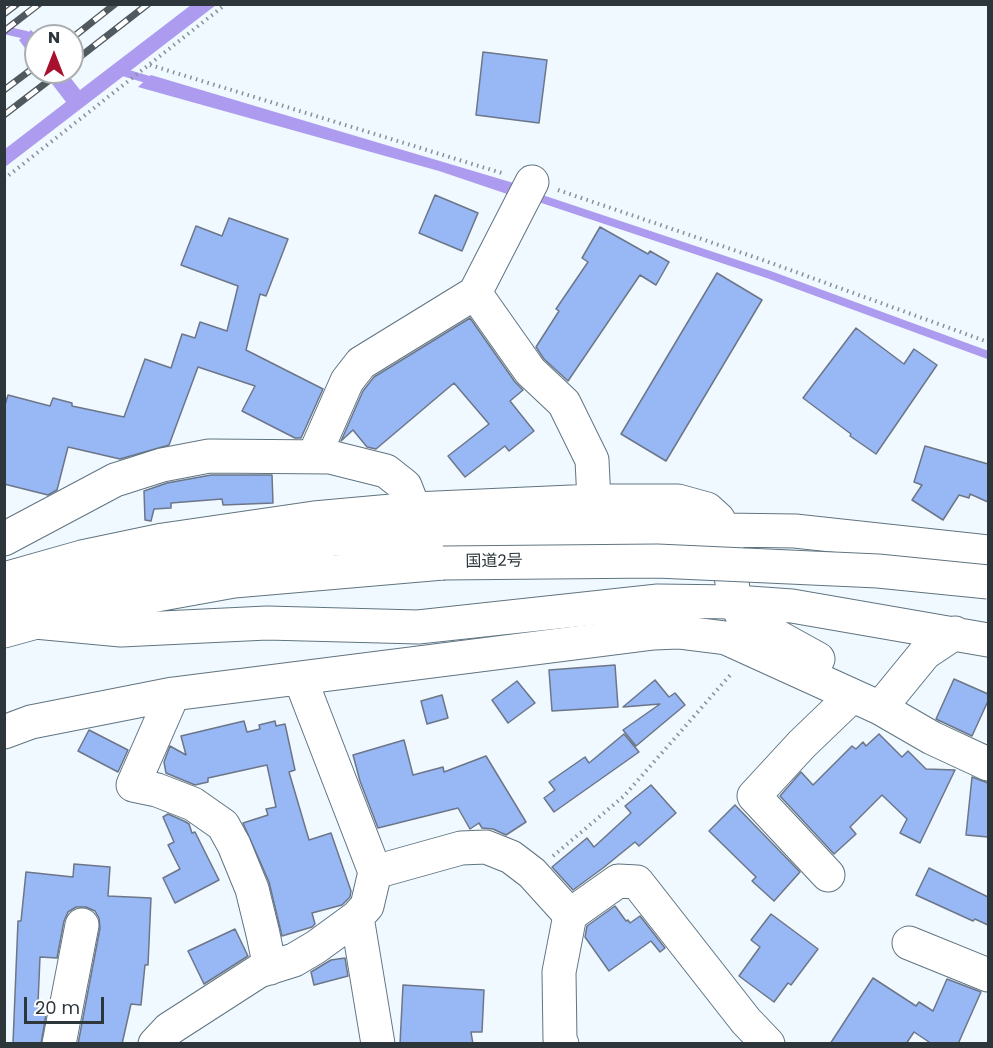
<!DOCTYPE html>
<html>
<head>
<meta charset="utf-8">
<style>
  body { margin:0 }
  #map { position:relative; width:993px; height:1048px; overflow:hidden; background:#f0f9ff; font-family:Poppins,sans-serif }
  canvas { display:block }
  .frame { position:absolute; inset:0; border:6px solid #2d363b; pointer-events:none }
  .north { position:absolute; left:24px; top:24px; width:60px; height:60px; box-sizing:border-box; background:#fff; border:2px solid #abafb1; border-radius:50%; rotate:0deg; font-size:16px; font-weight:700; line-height:24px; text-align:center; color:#2d363b }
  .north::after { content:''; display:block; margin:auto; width:21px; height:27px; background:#a8112d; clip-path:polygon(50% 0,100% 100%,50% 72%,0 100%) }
  .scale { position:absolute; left:24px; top:997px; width:80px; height:27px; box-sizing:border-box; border:3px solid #2d363b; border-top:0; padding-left:8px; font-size:18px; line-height:21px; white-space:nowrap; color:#2d363b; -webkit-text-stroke:4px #fff; paint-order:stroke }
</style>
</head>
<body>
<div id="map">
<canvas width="993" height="1048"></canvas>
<div class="frame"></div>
<div class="north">N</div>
<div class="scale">20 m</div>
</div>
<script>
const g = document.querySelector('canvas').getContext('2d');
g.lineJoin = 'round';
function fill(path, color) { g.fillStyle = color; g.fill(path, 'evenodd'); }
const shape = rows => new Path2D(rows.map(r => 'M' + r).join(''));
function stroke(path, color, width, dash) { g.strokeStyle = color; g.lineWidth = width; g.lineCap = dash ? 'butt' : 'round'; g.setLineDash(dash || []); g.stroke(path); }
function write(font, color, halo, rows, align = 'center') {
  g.font = font + ' Poppins,"Noto Sans JP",sans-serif'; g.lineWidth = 6; g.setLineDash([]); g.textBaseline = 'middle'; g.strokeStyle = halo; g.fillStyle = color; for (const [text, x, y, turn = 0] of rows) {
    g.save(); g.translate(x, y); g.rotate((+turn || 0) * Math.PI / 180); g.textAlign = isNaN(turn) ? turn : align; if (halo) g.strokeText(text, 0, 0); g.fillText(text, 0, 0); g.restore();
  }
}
const water = shape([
  [191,5,216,5,5,167,5,149,66,102,43,72,66,72,80,90],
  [31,30,37,36,36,63,19,40],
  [151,75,517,184,516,197,439,171,138,87]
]);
const stream = shape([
  [4,30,26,35,36,48],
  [119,71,156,82],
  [533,196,770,275,988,355]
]);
const building = shape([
  [483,52,547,60,539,123,476,115,483,52],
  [435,195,478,213,462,251,419,233,435,195],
  [229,218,288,239,266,296,260,294,246,350,323,389,301,438,295,438,242,411,255,386,198,367,169,445,120,459,68,447,57,490,48,495,4,484,4,408,8,395,50,406,53,398,72,403,72,406,124,417,145,359,171,368,182,334,195,338,200,322,227,331,238,286,181,265,196,226,222,236,229,218],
  [600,227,648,254,650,251,669,262,656,285,640,275,568,381,544,359,536,347,559,311,556,309,588,262,582,258,600,227],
  [717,273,762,300,666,461,621,434,717,273],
  [470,318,515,382,523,390,510,401,534,431,509,451,505,446,465,477,448,456,489,424,454,383,376,449,367,447,353,430,341,441,363,391,374,377,470,318],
  [856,328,904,364,914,349,937,365,876,454,850,436,851,434,803,398,856,328],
  [925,446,988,464,988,502,970,494,969,498,959,495,943,520,912,500,922,485,914,482,925,446],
  [211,475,272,475,273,503,223,505,222,499,171,503,171,508,154,509,151,521,145,520,144,491,167,483,211,475],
  [615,665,618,707,552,711,549,670,615,665],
  [954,679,988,694,988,701,972,736,936,719,954,679],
  [655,680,669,697,675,693,685,705,636,746,623,730,660,704,623,707,655,680],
  [517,681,535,703,508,723,492,700,517,681],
  [442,695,448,718,427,724,421,701,442,695],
  [244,721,247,732,260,729,259,725,275,721,276,726,285,724,295,770,289,772,309,840,331,833,351,891,350,897,342,905,312,913,315,924,312,927,282,936,269,882,243,823,268,815,266,809,276,807,267,765,208,778,208,782,195,785,166,773,164,762,170,746,186,755,181,736,244,721],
  [89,730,128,750,118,772,78,751,89,730],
  [624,734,639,752,554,812,544,798,555,790,549,782,585,757,589,763,624,734],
  [879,734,902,757,908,751,926,769,955,770,920,843,900,833,907,819,882,795,850,827,856,834,834,854,780,796,801,772,813,785,852,746,856,749,863,742,866,746,879,734],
  [404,740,413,775,443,767,444,772,486,756,526,822,506,835,493,829,482,828,479,823,470,829,458,808,378,828,360,781,353,755,404,740],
  [972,777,988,783,988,837,966,835,972,777],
  [651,785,676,813,639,846,635,842,603,868,573,890,552,867,587,838,594,847,631,813,625,806,651,785],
  [735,805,800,872,774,901,752,881,756,877,709,831,735,805],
  [168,814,184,821,189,824,192,833,195,832,219,880,175,903,163,878,180,869,168,845,174,842,163,817,168,814],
  [74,864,110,867,108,896,151,898,148,965,145,965,141,1005,131,1004,122,1044,78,1044,100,928,99,918,95,911,86,907,76,907,68,912,64,921,57,958,40,957,38,1003,48,1003,41,1044,13,1043,18,921,21,921,26,872,73,877,74,864],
  [929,868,988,897,988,925,975,919,973,921,916,895,929,868],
  [615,906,626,921,628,920,630,923,640,916,665,948,660,952,651,941,609,971,585,937,587,926,615,906],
  [771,914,818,949,791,985,788,983,774,1002,739,976,760,947,751,940,771,914],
  [235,929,248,956,204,984,188,951,235,929],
  [345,958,348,976,314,985,311,972,331,960,345,958],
  [873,978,916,1006,919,1002,933,1011,947,979,981,992,958,1044,932,1044,914,1032,906,1044,830,1044,873,978],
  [403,985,484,990,482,1032,471,1032,473,1044,400,1044,403,985]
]);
const path = shape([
  [150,65,505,174],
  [4,179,226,4],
  [558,190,760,259,988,342],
  [553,856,624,796,732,673]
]);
const minor = shape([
  [532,182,475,293,530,371,564,403,592,460,594,501],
  [314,456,347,381,361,363,475,293],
  [724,530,795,531,988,552],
  [4,539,115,480,162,465,209,456,330,457,386,471,405,486,414,509],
  [4,579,82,557,163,540,314,518,414,509,594,501,678,501,707,509,718,519,724,530,735,602,741,613,751,622,818,659],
  [735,602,792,606,988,640],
  [300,678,375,872,461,848,486,847,511,857,532,873,570,915,618,881,637,882,746,1021,768,1044],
  [173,694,133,785,157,790,193,804,223,825,234,845,252,889,263,934,270,968],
  [880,708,925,653,955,633],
  [4,732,31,722,173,694,654,633,678,632,726,638,880,708,932,738,988,764],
  [375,872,367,906,357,917,378,1044],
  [828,875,754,796,802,744,852,696],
  [909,943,988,975],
  [59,1044,82,925],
  [155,1044,169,1029,259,971,294,960,316,947,357,917],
  [562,1044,560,1040,559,972,570,915]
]);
const highway = shape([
  [4,602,46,589,132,571,334,539,528,529,724,530],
  [35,622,121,630,267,623,418,627,658,601,735,602],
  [4,631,95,606,234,581,443,563]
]);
const rail = shape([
  [4,14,17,4],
  [4,31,39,4],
  [72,38,115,4],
  [72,63,148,4],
  [4,90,36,66],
  [4,115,60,72]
]);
const highwayBridge = shape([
  [443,563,657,561,878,571,988,582]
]);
const streetNames = [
  ["国道2号",494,562,-1]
];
fill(water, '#ac9bef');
stroke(stream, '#ac9bef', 8);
fill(building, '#97b7f5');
stroke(building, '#6c7688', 1.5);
stroke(minor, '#607480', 35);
stroke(highway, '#607480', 35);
stroke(path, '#889196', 4, [1.5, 4.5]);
stroke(minor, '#fff', 33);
stroke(highway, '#fff', 33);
stroke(rail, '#50595e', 7);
stroke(rail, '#fff', 4.5, [14]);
stroke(highwayBridge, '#607480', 35, []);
stroke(highwayBridge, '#fff', 33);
write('16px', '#2d363b', '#fff', streetNames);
</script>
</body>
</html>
